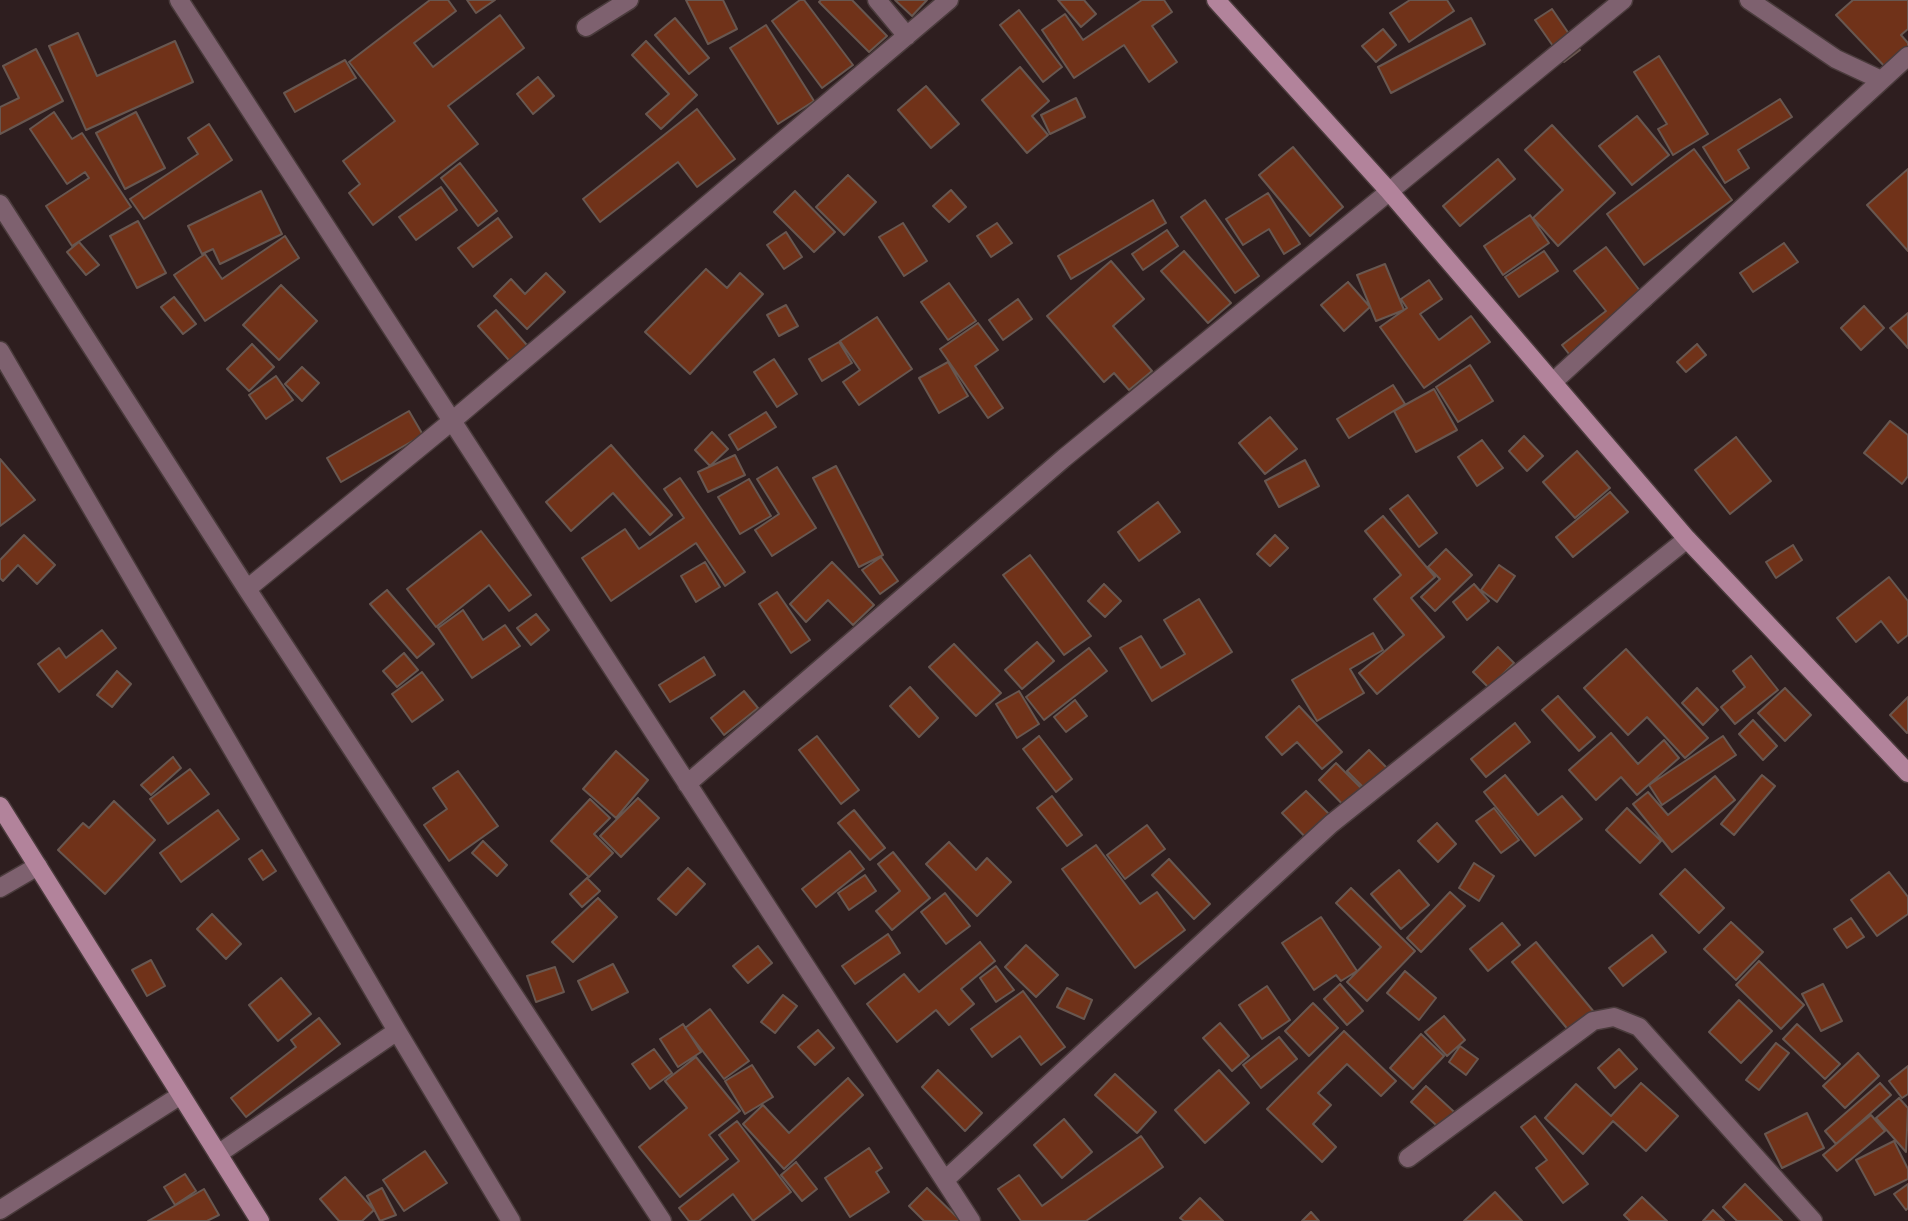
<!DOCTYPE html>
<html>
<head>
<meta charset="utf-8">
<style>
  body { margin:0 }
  canvas { display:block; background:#2e1e1f }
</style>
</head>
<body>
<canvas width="1908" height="1221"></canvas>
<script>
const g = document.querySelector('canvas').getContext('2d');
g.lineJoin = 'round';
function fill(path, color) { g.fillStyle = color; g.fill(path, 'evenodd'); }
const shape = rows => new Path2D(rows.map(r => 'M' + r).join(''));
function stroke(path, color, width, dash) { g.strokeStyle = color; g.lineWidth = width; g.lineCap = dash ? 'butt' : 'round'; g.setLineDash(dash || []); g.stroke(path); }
const building = shape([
  [430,0,448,0,456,11,414,43,433,67,500,15,524,48,448,106,478,144,373,225,349,193,360,184,343,161,395,121,349,62,430,0],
  [467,0,495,0,476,13,467,0],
  [686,0,723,0,737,29,708,44,686,0],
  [800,0,804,0,853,65,822,88,772,21,800,0],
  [821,0,852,0,887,36,869,52,819,2,821,0],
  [895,0,927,0,912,16,895,0],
  [1058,0,1084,0,1096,14,1081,27,1058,0],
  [1142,0,1164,0,1172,12,1152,26,1177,62,1149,82,1124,45,1074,78,1042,30,1065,14,1083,40,1142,0],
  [1410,0,1447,0,1454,11,1409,42,1390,13,1410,0],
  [1853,0,1908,0,1908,29,1901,35,1908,43,1908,49,1887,69,1836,15,1853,0],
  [1552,9,1580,50,1564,62,1535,20,1552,9],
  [1019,10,1062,67,1043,82,1000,25,1019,10],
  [675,18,709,58,689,74,655,35,675,18],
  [1471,18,1485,44,1391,93,1378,67,1471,18],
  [766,25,814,101,778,124,730,48,766,25],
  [1383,29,1396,45,1376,62,1362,46,1383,29],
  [78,33,97,76,175,41,193,82,86,130,49,46,78,33],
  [646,41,697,95,661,129,646,114,669,94,632,55,646,41],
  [36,49,63,101,0,134,0,107,19,98,3,66,36,49],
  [1659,56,1708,134,1673,155,1658,129,1667,124,1634,72,1659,56],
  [345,60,356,78,295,112,284,93,345,60],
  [1020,67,1049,101,1032,116,1048,135,1027,153,982,100,1020,67],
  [538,77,554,96,533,114,517,94,538,77],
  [926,86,959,124,931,148,898,110,926,86],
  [1076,98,1085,117,1050,134,1041,115,1076,98],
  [1780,99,1792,117,1738,150,1749,168,1725,183,1703,147,1780,99],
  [697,109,735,159,697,187,678,162,600,222,583,199,697,109],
  [54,112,72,139,82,133,131,207,72,246,46,206,89,178,85,172,67,184,30,129,54,112],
  [136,112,165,168,125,189,96,133,136,112],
  [1637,116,1669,155,1632,185,1599,146,1637,116],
  [209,124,232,160,144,219,130,199,198,154,188,138,209,124],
  [1552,125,1615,193,1558,246,1533,218,1563,190,1525,150,1552,125],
  [1293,147,1343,207,1310,236,1259,175,1293,147],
  [1694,149,1732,200,1644,265,1607,214,1694,149],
  [1498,159,1515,179,1460,226,1443,206,1498,159],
  [460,163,497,211,478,226,441,178,460,163],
  [1908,169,1908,251,1867,205,1908,169],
  [848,175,876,202,844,235,816,207,848,175],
  [441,187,457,210,416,240,399,217,441,187],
  [951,190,966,207,949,222,933,206,951,190],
  [261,191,282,234,220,264,213,249,202,254,188,226,261,191],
  [795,191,835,232,814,252,774,212,795,191],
  [1268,193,1300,244,1284,254,1269,229,1243,245,1226,219,1268,193],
  [1153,200,1166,223,1071,279,1058,256,1153,200],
  [1205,200,1259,276,1235,293,1181,217,1205,200],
  [1530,215,1549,243,1503,275,1484,246,1530,215],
  [498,218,512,237,473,267,458,248,498,218],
  [138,221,166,273,137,288,110,236,138,221],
  [903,223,927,261,904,276,879,237,903,223],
  [997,223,1012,243,991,257,977,236,997,223],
  [1167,230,1178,246,1143,270,1132,254,1167,230],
  [786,232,802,257,784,269,767,245,786,232],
  [285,236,299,258,205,321,174,275,205,254,222,279,285,236],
  [79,242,99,265,86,275,67,252,79,242],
  [1784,243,1798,262,1753,292,1740,273,1784,243],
  [1606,247,1651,305,1576,363,1562,345,1606,311,1574,271,1606,247],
  [1184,251,1231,303,1208,323,1161,271,1184,251],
  [1544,251,1558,271,1519,297,1505,277,1544,251],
  [1111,261,1144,299,1113,326,1152,371,1129,390,1114,373,1104,382,1047,316,1111,261],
  [1385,264,1404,310,1376,321,1357,275,1385,264],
  [706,269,727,288,740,273,763,294,690,374,645,332,706,269],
  [546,273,565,292,527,329,494,296,511,279,525,294,546,273],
  [1429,280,1442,299,1420,314,1439,340,1471,316,1490,342,1424,388,1380,327,1407,308,1401,299,1429,280],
  [1348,282,1370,307,1344,331,1321,305,1348,282],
  [949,283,976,321,948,340,921,302,949,283],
  [281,285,317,321,279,360,243,325,281,285],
  [174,297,196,324,183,334,161,307,174,297],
  [1018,299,1032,319,1003,340,989,320,1018,299],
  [786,305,798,326,779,336,767,315,786,305],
  [1864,306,1884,328,1861,350,1841,328,1864,306],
  [496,310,533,352,516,368,478,326,496,310],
  [1908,313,1908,348,1890,328,1908,313],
  [877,317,912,369,859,405,843,382,860,370,840,341,877,317],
  [978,323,998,350,975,366,1003,408,988,418,940,349,978,323],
  [839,342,852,363,822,381,809,359,839,342],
  [252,344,274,367,249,391,227,369,252,344],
  [1697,344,1706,355,1686,372,1677,362,1697,344],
  [774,359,797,394,777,407,754,372,774,359],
  [948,362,968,396,939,413,919,378,948,362],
  [1470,365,1493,401,1458,422,1436,387,1470,365],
  [302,367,319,383,302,401,285,384,302,367],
  [276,376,293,400,266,419,249,395,276,376],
  [1393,385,1405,404,1349,438,1337,419,1393,385],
  [1434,389,1457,430,1416,452,1394,411,1434,389],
  [409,411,423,435,341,482,327,458,409,411],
  [766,412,776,427,738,450,729,435,766,412],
  [1270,417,1297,449,1265,474,1239,443,1270,417],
  [1890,421,1908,435,1908,476,1902,484,1864,453,1890,421],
  [712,432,728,449,710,466,695,450,712,432],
  [1524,436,1543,456,1527,471,1509,451,1524,436],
  [1736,437,1771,481,1730,514,1695,470,1736,437],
  [1482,440,1503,468,1477,486,1458,457,1482,440],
  [611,445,672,515,650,535,613,493,571,531,546,502,611,445],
  [1577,451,1610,488,1575,518,1543,482,1577,451],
  [735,455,745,475,708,492,698,472,735,455],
  [0,459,35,500,0,526,0,459],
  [1305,460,1319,486,1279,507,1265,481,1305,460],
  [836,466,883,555,859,567,813,478,836,466],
  [777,467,816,528,772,556,755,530,779,514,757,479,777,467],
  [680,478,745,572,725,586,696,543,611,601,582,558,625,529,639,549,684,518,664,489,680,478],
  [749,479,771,516,740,534,718,497,749,479],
  [1610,492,1628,512,1573,557,1556,537,1610,492],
  [1408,495,1437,533,1419,547,1390,509,1408,495],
  [1158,502,1180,532,1139,561,1118,532,1158,502],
  [1383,516,1435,577,1411,598,1444,637,1377,694,1359,673,1404,635,1374,599,1401,575,1365,531,1383,516],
  [481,531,531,595,509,611,489,585,436,627,407,589,481,531],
  [24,535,55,565,37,584,18,565,3,581,0,578,0,560,24,535],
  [1275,535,1288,548,1270,566,1257,554,1275,535],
  [1793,545,1802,560,1776,578,1766,562,1793,545],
  [1446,549,1472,575,1435,611,1421,597,1440,579,1428,567,1446,549],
  [1030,555,1091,636,1064,655,1003,575,1030,555],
  [881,557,898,581,880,594,862,570,881,557],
  [705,562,720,587,696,602,681,576,705,562],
  [832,562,874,605,853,625,828,600,806,622,790,604,832,562],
  [1499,565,1515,576,1497,602,1481,590,1499,565],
  [1889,577,1908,601,1908,635,1898,643,1881,621,1856,642,1837,618,1889,577],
  [1104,584,1121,601,1105,617,1088,601,1104,584],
  [1474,584,1489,601,1467,620,1453,602,1474,584],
  [387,590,434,644,417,658,370,604,387,590],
  [777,592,810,640,791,653,759,604,777,592],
  [1199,599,1232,652,1152,701,1120,648,1141,636,1161,668,1185,654,1164,620,1199,599],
  [463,610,483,640,505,625,520,646,472,678,438,628,463,610],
  [536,614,549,630,531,645,517,628,536,614],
  [102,630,116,648,59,692,38,664,59,648,66,658,102,630],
  [1373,633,1383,650,1350,669,1364,693,1317,721,1292,680,1373,633],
  [1037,642,1054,661,1022,689,1005,670,1037,642],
  [954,644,1001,693,976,716,929,667,954,644],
  [1498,647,1514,663,1489,688,1473,672,1498,647],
  [1089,648,1107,671,1044,720,1026,697,1089,648],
  [1626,649,1708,738,1685,758,1647,717,1628,735,1584,688,1626,649],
  [404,653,418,670,397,687,383,671,404,653],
  [1751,656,1778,690,1735,724,1721,707,1745,687,1733,671,1751,656],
  [704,657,715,675,670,702,659,685,704,657],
  [117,671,131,684,112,707,97,695,117,671],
  [422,672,443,700,412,722,392,694,422,672],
  [910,687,938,718,919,737,890,706,910,687],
  [1697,688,1718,710,1703,725,1682,703,1697,688],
  [1785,688,1811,715,1785,741,1758,713,1785,688],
  [744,691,758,708,724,735,711,718,744,691],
  [1019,691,1039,724,1017,738,996,704,1019,691],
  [1558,696,1595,737,1579,751,1542,710,1558,696],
  [1908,697,1908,732,1907,733,1890,715,1908,697],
  [1075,700,1087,716,1066,732,1054,717,1075,700],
  [1299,706,1342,752,1322,769,1297,742,1282,755,1266,737,1299,706],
  [1753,720,1777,746,1763,760,1739,734,1753,720],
  [1515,723,1530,742,1486,777,1471,759,1515,723],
  [1611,733,1638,764,1664,740,1679,758,1637,795,1621,777,1596,800,1569,770,1611,733],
  [817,736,859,790,841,804,799,750,817,736],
  [1039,736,1072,779,1056,792,1023,749,1039,736],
  [1723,736,1736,755,1662,805,1649,785,1723,736],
  [1369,750,1389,770,1368,792,1347,771,1369,750],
  [616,751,648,780,616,818,583,789,616,751],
  [173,757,181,768,151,795,141,785,173,757],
  [1336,763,1368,795,1351,813,1319,780,1336,763],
  [190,769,209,794,168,824,150,799,190,769],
  [458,771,498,826,449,861,424,825,447,809,433,788,458,771],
  [1505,775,1538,815,1562,796,1582,819,1535,856,1484,792,1505,775],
  [1762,775,1775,786,1734,835,1721,824,1762,775],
  [1715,776,1735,800,1672,852,1633,804,1648,792,1668,815,1715,776],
  [1306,791,1336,821,1312,844,1282,813,1306,791],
  [1052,796,1082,835,1067,846,1037,808,1052,796],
  [638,798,659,818,621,857,600,836,638,798],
  [590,799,610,818,594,834,613,853,589,877,551,841,590,799],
  [114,801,155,840,105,894,58,850,83,823,89,828,114,801],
  [1494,808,1519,840,1501,853,1476,821,1494,808],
  [1627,808,1661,841,1640,863,1606,830,1627,808],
  [218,810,239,839,181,882,160,853,218,810],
  [854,810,885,848,870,860,838,823,854,810],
  [1437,823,1456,844,1438,862,1418,841,1437,823],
  [1147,825,1165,849,1125,879,1107,855,1147,825],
  [483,841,507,865,497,876,472,853,483,841],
  [949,842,976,870,987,858,1011,882,977,916,926,864,949,842],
  [1096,845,1140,904,1157,892,1185,930,1135,968,1062,869,1096,845],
  [262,850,276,871,263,880,249,859,262,850],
  [850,851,864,869,816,907,802,889,850,851],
  [893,852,930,898,892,930,876,911,900,891,878,864,893,852],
  [1169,859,1210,904,1194,919,1152,875,1169,859],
  [1474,863,1494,876,1479,901,1459,888,1474,863],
  [688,868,705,884,676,915,658,899,688,868],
  [1685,869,1724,908,1699,933,1660,894,1685,869],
  [1399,870,1429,905,1401,929,1371,894,1399,870],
  [1889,872,1908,897,1908,914,1877,936,1851,900,1889,872],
  [865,875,876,891,849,910,838,893,865,875],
  [587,878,600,891,582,907,570,894,587,878],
  [1351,888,1415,951,1367,1001,1347,982,1381,947,1336,903,1351,888],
  [1450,892,1465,906,1421,952,1407,938,1450,892],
  [945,893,970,926,946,944,921,912,945,893],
  [598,898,617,917,573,962,552,942,598,898],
  [212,914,241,944,226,959,197,929,212,914],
  [1321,917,1357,971,1341,981,1336,975,1314,990,1282,943,1321,917],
  [1851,918,1864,937,1847,948,1834,929,1851,918],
  [1731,922,1763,952,1736,980,1704,949,1731,922],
  [1502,923,1520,945,1488,971,1470,949,1502,923],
  [888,934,900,953,855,984,842,966,888,934],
  [1652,935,1666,952,1623,986,1609,968,1652,935],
  [980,942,995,961,961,989,974,1004,949,1025,936,1010,897,1042,867,1004,904,974,919,992,980,942],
  [1536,942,1594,1012,1570,1032,1512,962,1536,942],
  [1026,945,1058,975,1036,997,1005,967,1026,945],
  [758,946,772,963,748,983,733,966,758,946],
  [151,960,165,986,147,996,132,970,151,960],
  [1759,961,1804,1005,1781,1029,1736,985,1759,961],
  [613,964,628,992,592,1010,578,981,613,964],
  [996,966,1014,990,996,1002,980,978,996,966],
  [555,967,564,992,536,1002,527,976,555,967],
  [1405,971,1436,998,1419,1020,1387,993,1405,971],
  [281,978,311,1014,278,1041,249,1005,281,978],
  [1340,984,1363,1011,1347,1025,1324,999,1340,984],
  [1823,984,1842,1021,1821,1031,1802,994,1823,984],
  [1267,986,1290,1020,1262,1039,1239,1005,1267,986],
  [1067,988,1092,1000,1084,1019,1057,1007,1067,988],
  [1023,991,1065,1047,1041,1065,1020,1036,992,1057,971,1029,1023,991],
  [783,995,797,1006,775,1033,761,1022,783,995],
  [1739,1000,1772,1031,1741,1063,1709,1032,1739,1000],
  [1313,1003,1338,1028,1309,1056,1285,1031,1313,1003],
  [710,1009,749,1061,724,1079,685,1028,710,1009],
  [1444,1016,1465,1040,1447,1056,1425,1032,1444,1016],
  [319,1018,340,1044,246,1117,231,1098,296,1047,291,1040,319,1018],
  [1220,1023,1249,1056,1232,1071,1203,1038,1220,1023],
  [683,1024,701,1052,678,1067,660,1039,683,1024],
  [1797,1024,1840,1064,1825,1079,1783,1039,1797,1024],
  [818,1030,834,1048,815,1065,798,1047,818,1030],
  [1344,1031,1396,1081,1381,1096,1347,1064,1318,1093,1331,1105,1313,1124,1336,1147,1322,1162,1267,1109,1344,1031],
  [1421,1034,1444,1056,1413,1089,1390,1068,1421,1034],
  [1279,1037,1297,1059,1261,1088,1243,1065,1279,1037],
  [1776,1043,1789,1053,1759,1090,1746,1080,1776,1043],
  [1460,1046,1478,1059,1466,1075,1449,1062,1460,1046],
  [654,1049,672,1073,650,1089,632,1064,654,1049],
  [1619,1049,1637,1069,1615,1088,1598,1068,1619,1049],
  [1858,1053,1879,1076,1845,1108,1823,1086,1858,1053],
  [696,1057,740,1111,709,1135,728,1159,680,1197,639,1147,687,1108,665,1081,696,1057],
  [752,1065,773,1097,745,1114,725,1081,752,1065],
  [1908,1066,1908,1094,1902,1098,1889,1081,1908,1066],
  [938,1070,982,1113,965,1131,922,1087,938,1070],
  [1219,1070,1249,1103,1205,1143,1175,1110,1219,1070],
  [1115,1074,1156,1112,1137,1133,1095,1095,1115,1074],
  [848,1078,863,1095,784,1169,743,1124,763,1105,789,1133,848,1078],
  [1641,1083,1678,1116,1646,1151,1613,1121,1583,1154,1545,1118,1576,1084,1611,1116,1641,1083],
  [1880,1083,1891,1095,1836,1144,1825,1131,1880,1083],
  [1426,1086,1464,1121,1449,1137,1411,1102,1426,1086],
  [1899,1098,1908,1108,1906,1152,1876,1118,1899,1098],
  [1807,1113,1824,1148,1782,1168,1765,1134,1807,1113],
  [1871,1115,1885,1131,1837,1171,1823,1155,1871,1115],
  [1535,1116,1588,1184,1563,1203,1536,1168,1547,1160,1521,1127,1535,1116],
  [1064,1119,1092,1152,1062,1178,1034,1145,1064,1119],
  [737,1121,791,1192,753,1221,733,1194,699,1221,689,1221,679,1208,739,1161,719,1135,737,1121],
  [1141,1136,1163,1167,1086,1221,1021,1221,998,1189,1019,1175,1042,1206,1141,1136],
  [1894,1141,1908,1169,1908,1179,1875,1195,1856,1160,1894,1141],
  [869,1148,882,1168,876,1172,889,1192,850,1217,825,1178,869,1148],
  [425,1151,447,1183,404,1211,383,1180,425,1151],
  [796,1162,817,1189,802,1201,781,1175,796,1162],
  [185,1174,196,1191,175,1205,164,1187,185,1174],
  [345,1177,374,1210,362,1221,339,1221,320,1199,345,1177],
  [1745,1184,1782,1221,1737,1221,1723,1207,1745,1184],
  [1908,1184,1908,1208,1906,1210,1894,1194,1908,1184],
  [382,1188,396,1215,380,1221,367,1196,382,1188],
  [927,1188,961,1221,924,1221,909,1206,927,1188],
  [204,1189,219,1215,207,1221,148,1221,204,1189],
  [1495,1192,1522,1221,1464,1221,1495,1192],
  [1642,1197,1667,1221,1630,1221,1624,1215,1642,1197],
  [1200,1198,1223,1221,1184,1221,1180,1218,1200,1198],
  [1713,1210,1724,1221,1703,1221,1713,1210],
  [1311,1212,1319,1221,1302,1221,1311,1212]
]);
const street = shape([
  [179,0,971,1221],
  [877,0,907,36],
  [1749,0,1836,59,1881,80],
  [586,27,629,0],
  [0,204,247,589,662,1221],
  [0,351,397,1031,511,1221],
  [1553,382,1908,56],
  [247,589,452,421,949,0],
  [687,784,1064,458,1623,0],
  [0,888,38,866],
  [218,1154,397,1031],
  [1408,1158,1593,1021,1614,1017,1639,1027,1813,1221],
  [945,1180,1331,824,1687,539],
  [0,1210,181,1095]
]);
const secondary = shape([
  [1216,0,1388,190,1687,539,1908,773],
  [0,806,260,1221]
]);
fill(building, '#703219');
stroke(building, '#685750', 2);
stroke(street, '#4a3b3c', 21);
stroke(secondary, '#4a3b3c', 21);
stroke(street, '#7e616f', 18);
stroke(secondary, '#b2839b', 18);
</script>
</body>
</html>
